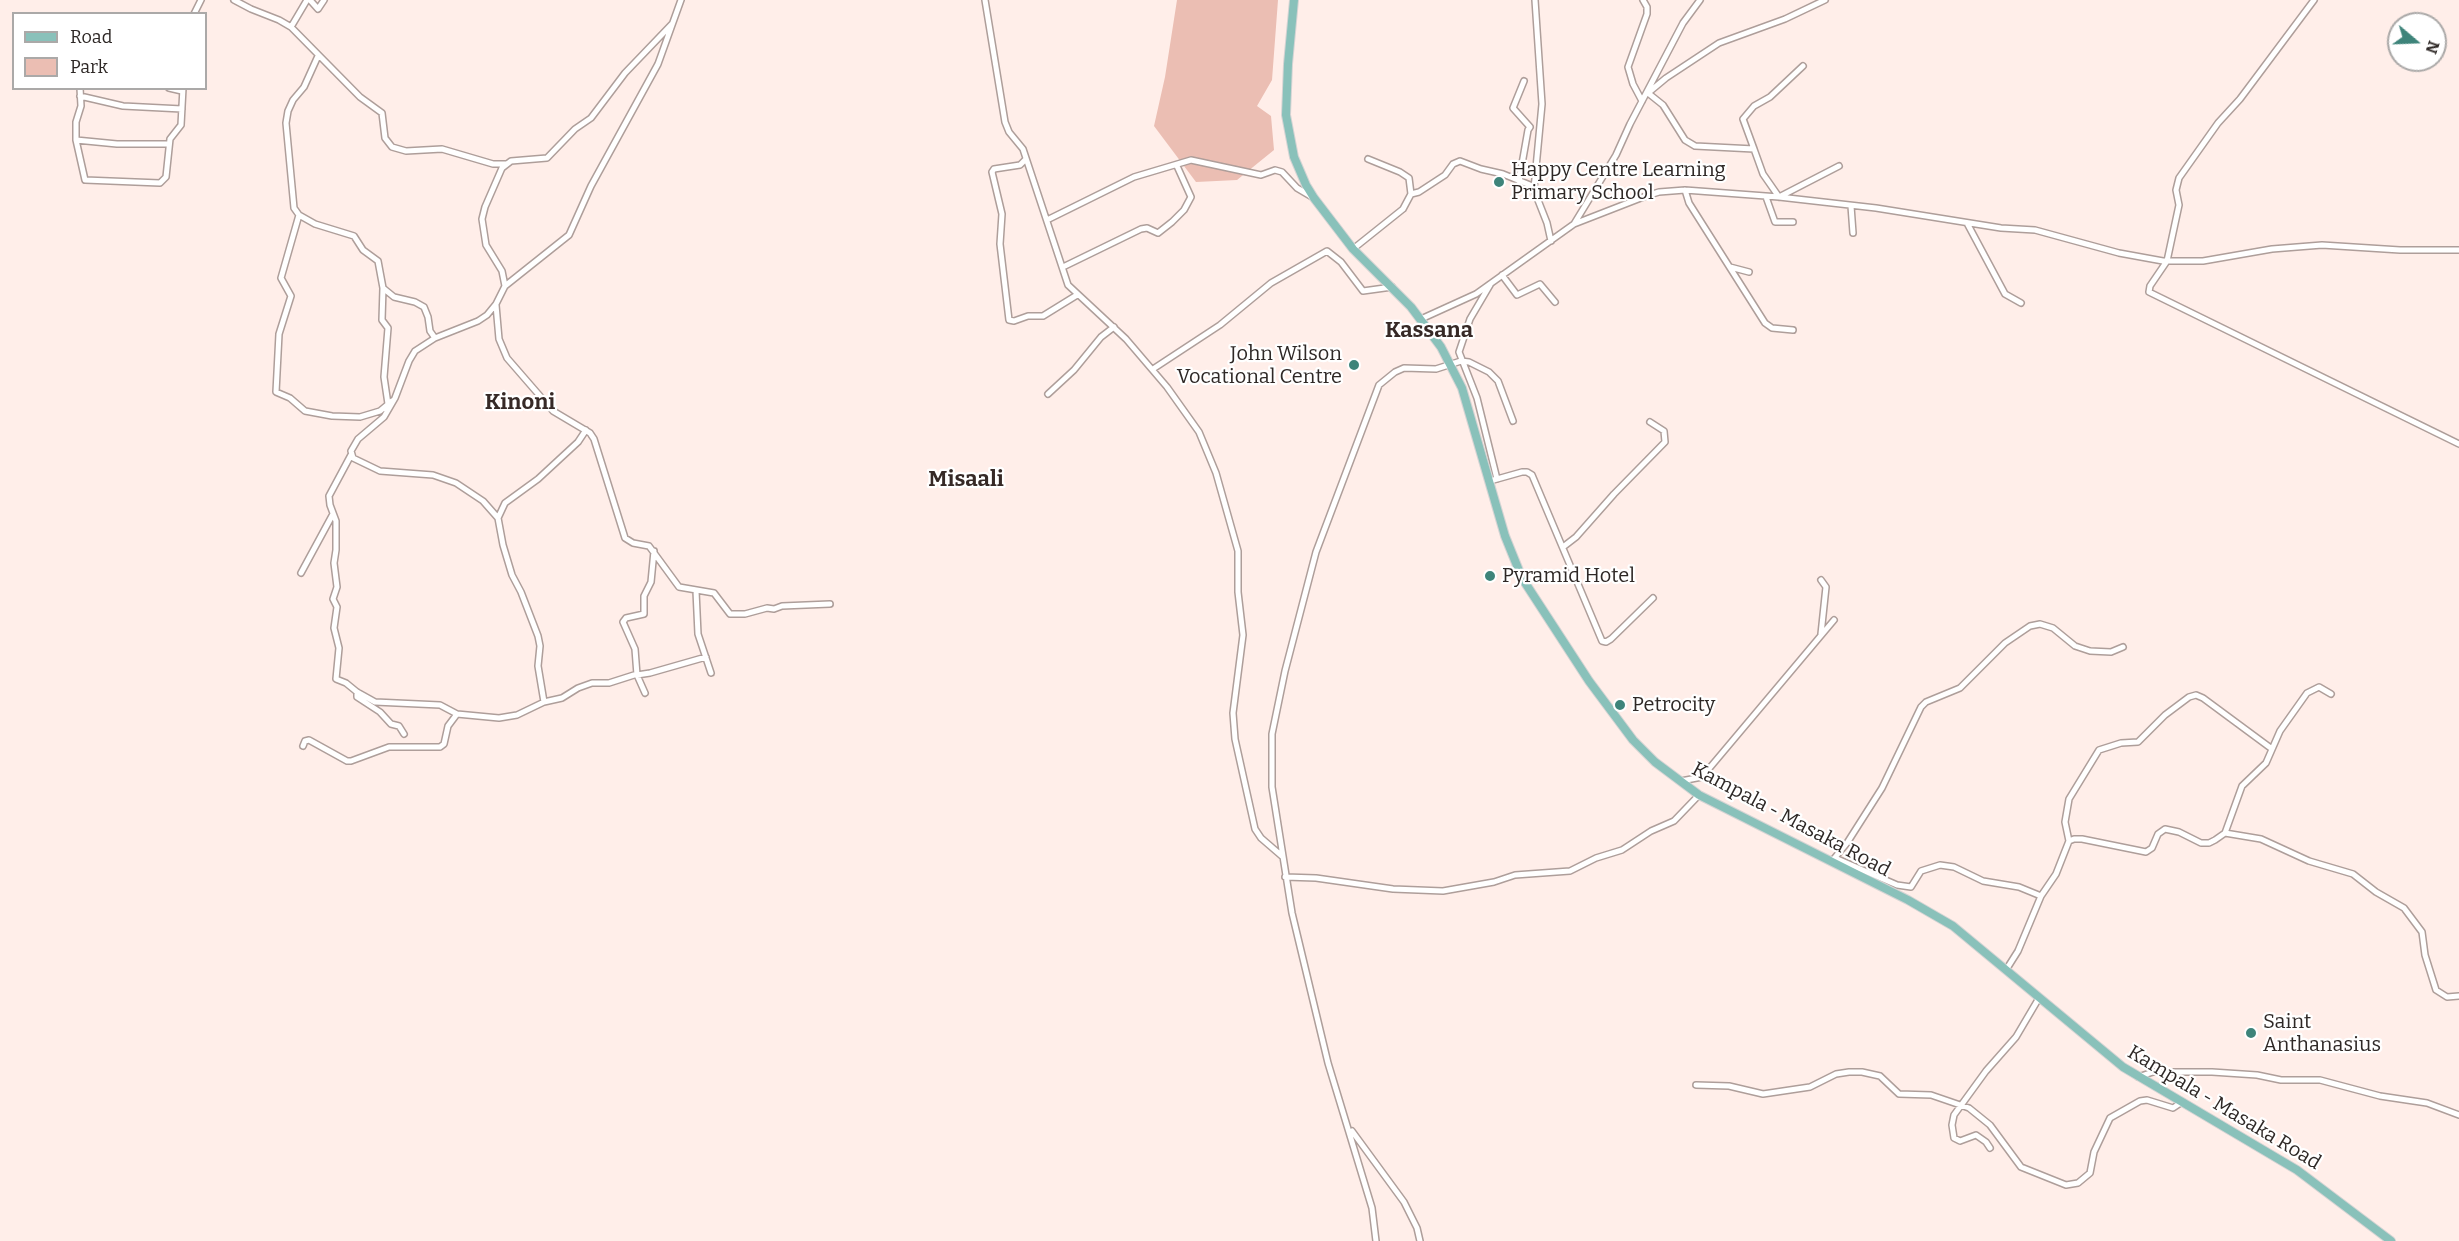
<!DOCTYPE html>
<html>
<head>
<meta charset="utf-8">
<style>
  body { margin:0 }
  #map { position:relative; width:2459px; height:1241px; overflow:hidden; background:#ffeee9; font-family:Bitter,serif }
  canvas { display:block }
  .legend { position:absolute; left:12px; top:12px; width:195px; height:78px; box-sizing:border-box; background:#fff; border:2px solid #aba9a8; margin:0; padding:8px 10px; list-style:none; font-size:18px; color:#2e2826 }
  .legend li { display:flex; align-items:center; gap:12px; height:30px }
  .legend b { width:30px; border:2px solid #aba9a8 }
  .north { position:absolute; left:2387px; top:12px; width:60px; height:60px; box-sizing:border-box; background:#fff; border:2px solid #aba9a8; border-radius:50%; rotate:109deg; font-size:16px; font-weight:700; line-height:24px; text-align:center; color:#2e2826 }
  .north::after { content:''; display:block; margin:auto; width:21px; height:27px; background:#3e847a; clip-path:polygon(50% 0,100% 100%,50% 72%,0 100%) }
</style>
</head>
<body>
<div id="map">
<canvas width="2459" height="1241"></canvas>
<ul class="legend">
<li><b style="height:8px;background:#89c1ba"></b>Road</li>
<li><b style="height:16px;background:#ebbeb3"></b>Park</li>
</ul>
<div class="north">N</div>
</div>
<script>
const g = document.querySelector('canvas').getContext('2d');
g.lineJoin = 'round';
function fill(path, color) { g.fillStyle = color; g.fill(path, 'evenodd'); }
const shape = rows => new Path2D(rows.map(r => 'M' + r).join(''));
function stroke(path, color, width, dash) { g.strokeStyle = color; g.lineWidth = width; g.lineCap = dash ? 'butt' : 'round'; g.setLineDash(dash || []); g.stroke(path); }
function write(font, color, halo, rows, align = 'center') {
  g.font = font + ' Bitter,serif'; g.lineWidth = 4.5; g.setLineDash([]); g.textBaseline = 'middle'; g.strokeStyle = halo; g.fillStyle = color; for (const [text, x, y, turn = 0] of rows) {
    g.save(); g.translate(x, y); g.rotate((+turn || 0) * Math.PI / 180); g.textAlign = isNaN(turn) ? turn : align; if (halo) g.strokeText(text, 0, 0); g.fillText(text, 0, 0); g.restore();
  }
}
const green = shape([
  [1177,0,1278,0,1272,80,1257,106,1271,116,1274,150,1237,180,1196,182,1154,126,1165,77]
]);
const minor = shape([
  [234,0,251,9,279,20,291,27,360,97,382,113,385,138,392,147,406,151,442,149,493,164,506,164],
  [310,0,318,9,324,0],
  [985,0,1005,122,1009,132,1023,149,1068,285,1126,339,1167,387,1199,432,1216,473,1238,551,1238,592,1243,635,1233,713,1235,739,1255,829,1261,838,1283,857],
  [1825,0,1785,19,1719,43,1666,78,1648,93,1663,105,1685,140,1695,146,1754,149,1763,174,1779,197,1839,166],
  [2314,0,2240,99,2218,123,2179,178,2176,190,2179,205,2167,261,2150,286,2149,292,2459,444],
  [194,14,201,0],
  [291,27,307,0],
  [318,56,304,87,293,100,288,111,286,123,294,208,299,215,315,224,354,236,363,250,378,261,383,288,394,297,415,302,424,307,428,317,430,331,435,338],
  [80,88,81,106,76,122,76,140,85,180,160,183,166,177,170,139,181,125,183,88],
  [169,88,182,91],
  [80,96,123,106,182,109],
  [1642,101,1633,84,1628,67,1647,14,1647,7,1643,0],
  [76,140,117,144,168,144],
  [1754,149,1743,119,1754,106,1770,97,1803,66],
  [1026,159,1020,165,994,169,992,172,1002,214,1000,244,1009,320,1014,321,1028,316,1043,316,1077,295],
  [1519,181,1528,130,1530,127,1513,108,1524,81],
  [1534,189,1542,104,1535,0],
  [1685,190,1689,203,1765,323,1772,328,1793,330],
  [1411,194,1419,192,1445,175,1453,164,1460,161,1481,169,1503,174,1530,185,1534,190,1547,223,1551,241],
  [1766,197,1775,222,1793,222],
  [1851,206,1853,233],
  [299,215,281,278,291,296,279,334,276,392,290,398,305,411,332,416,360,417,380,411,392,401],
  [1047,220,1134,177,1191,160,1261,175,1275,170,1282,172,1297,188,1314,198],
  [1967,223,2005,294,2021,303],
  [1574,224,1646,196,1659,192,1685,190,1779,197,1876,208,2001,228,2035,230,2119,253,2163,261,2203,261,2272,249,2322,245,2400,250,2459,250],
  [1353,249,1403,209,1411,194,1409,178,1400,172,1368,159],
  [1063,267,1141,229,1147,228,1158,233,1172,222,1184,210,1191,197,1177,166],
  [1730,267,1749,272],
  [1502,275,1517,295,1540,284,1555,302],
  [1490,285,1470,319,1459,352,1477,398,1497,479],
  [505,286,502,271,486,245,482,219,485,207,502,168,511,161,547,158,575,129,591,118,625,73,672,24],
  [383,288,382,320,388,328,384,377,388,404],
  [496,305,499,339,507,358,553,411,590,433,594,439,625,538,633,543,649,546,679,587,714,593,730,614,745,614,767,608,774,609,782,606,830,604],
  [1421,319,1476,294,1574,224,1616,155,1630,124,1683,23,1700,0],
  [1153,369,1220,325,1271,283,1327,251,1341,262,1363,291,1392,287],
  [1048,394,1074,370,1101,337,1114,327],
  [351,455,329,496,330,505,336,521,336,550,334,563,337,587,333,599,337,607,334,628,339,648,336,679,346,683,357,692,375,702,440,705,457,714],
  [1490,481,1522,472,1527,472,1532,475,1602,641,1606,642,1611,639,1653,598],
  [498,518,483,501,456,483,433,475,380,471,353,458,351,451,358,439,384,417,395,398,409,361,415,351,435,338,478,321,487,315,496,304,505,286,569,235,591,186,658,64,681,0],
  [1563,547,1576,537,1614,494,1665,442,1664,431,1650,422],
  [654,551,651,582,644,596,644,614,626,618,623,622,635,649,637,675,650,673,706,657],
  [301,573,333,514],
  [696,591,698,634,711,673],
  [1821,634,1826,587,1821,580],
  [357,692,357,697,380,712,391,724,399,726,404,734],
  [544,702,538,666,540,646,538,636,521,592,512,575,503,545,498,518,505,503,538,479,578,442,586,430],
  [303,746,305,741,309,740,347,761,351,761,389,747,440,747,444,744,448,726,457,714,499,718,517,715,544,702,562,698,578,688,592,683,609,683,634,675,637,675,645,693],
  [1681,781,1702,777,1834,620],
  [2225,833,2261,839,2309,861,2353,874,2376,892,2404,908,2422,932,2425,955,2436,990,2447,997,2459,996],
  [2069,841,2074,839,2082,839,2146,852,2152,848,2158,834,2165,829,2179,832,2201,843,2209,843,2215,840,2225,833,2242,786,2266,763,2280,731,2307,693,2319,687,2331,694],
  [1835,858,1897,885,1911,887,1921,871,1940,865,1954,867,1983,881,2019,887,2041,896],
  [1832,861,1847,843,1882,788,1921,707,1926,702,1960,688,2005,643,2030,626,2040,624,2053,628,2075,646,2090,651,2111,652,2123,647],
  [1285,877,1316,878,1393,889,1443,891,1494,882,1515,875,1570,871,1596,858,1622,850,1651,831,1674,821,1699,795],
  [2006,970,2018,951,2041,896,2056,874,2069,841,2065,822,2069,799,2099,750,2121,743,2138,742,2165,715,2189,697,2196,695,2203,698,2272,749],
  [2138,1077,2153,1072,2212,1072,2257,1075,2281,1080,2320,1080,2380,1096,2427,1103,2459,1115],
  [1696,1085,1729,1086,1763,1094,1810,1087,1836,1074,1849,1072,1862,1072,1880,1076,1899,1094,1931,1095,1969,1108,1990,1125,2021,1167,2066,1185,2078,1183,2090,1173,2094,1152,2110,1118,2140,1101,2147,1100,2173,1108,2182,1102],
  [1352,1131,1404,1202,1417,1228,1420,1241],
  [1990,1148,1986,1142,1976,1135,1960,1141,1954,1138,1952,1125,1954,1115,1986,1071,2016,1037,2039,998],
  [1376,1241,1372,1208,1328,1063,1292,913,1272,787,1272,734,1285,671,1316,552,1379,385,1395,372,1404,368,1436,369,1461,361,1469,362,1489,372,1498,381,1513,421]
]);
const primary = shape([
  [1294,0,1288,64,1286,115,1294,157,1306,185,1314,198,1353,249,1411,307,1441,347,1462,388,1505,536,1522,578,1589,681,1633,740,1655,762,1699,795,1908,900,1953,926,2123,1067,2297,1170,2391,1241]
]);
const markers = [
  [1499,182,6,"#3e847a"],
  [1354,365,6,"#3e847a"],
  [1490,576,6,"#3e847a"],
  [1620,705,6,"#3e847a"],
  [2251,1033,6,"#3e847a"]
];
const poiNames = [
  ["Happy Centre Learning",1511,170],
  ["Primary School",1511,193],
  ["John Wilson",1342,354,"right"],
  ["Vocational Centre",1342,377,"right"],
  ["Pyramid Hotel",1502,576],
  ["Petrocity",1632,705],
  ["Saint",2263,1022],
  ["Anthanasius",2263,1045]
];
const streetNames = [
  ["Kampala - Masaka Road",1791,820,28],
  ["Kampala - Masaka Road",2224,1108,31]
];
const quarterNames = [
  ["Kassana",1429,331],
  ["Kinoni",520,403],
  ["Misaali",966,480]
];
fill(green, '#ebbeb3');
stroke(minor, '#ae9e9a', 8);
stroke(primary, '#d5d4d4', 10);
stroke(minor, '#fff', 5);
stroke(primary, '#89c1ba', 8);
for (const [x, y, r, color] of markers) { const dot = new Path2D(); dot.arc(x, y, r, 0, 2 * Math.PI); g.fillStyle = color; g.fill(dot); stroke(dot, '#fff', 2); }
write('20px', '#2e2826', '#fff', poiNames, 'left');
write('20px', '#2e2826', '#fff', streetNames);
write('bold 22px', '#362926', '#fff', quarterNames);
</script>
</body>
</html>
